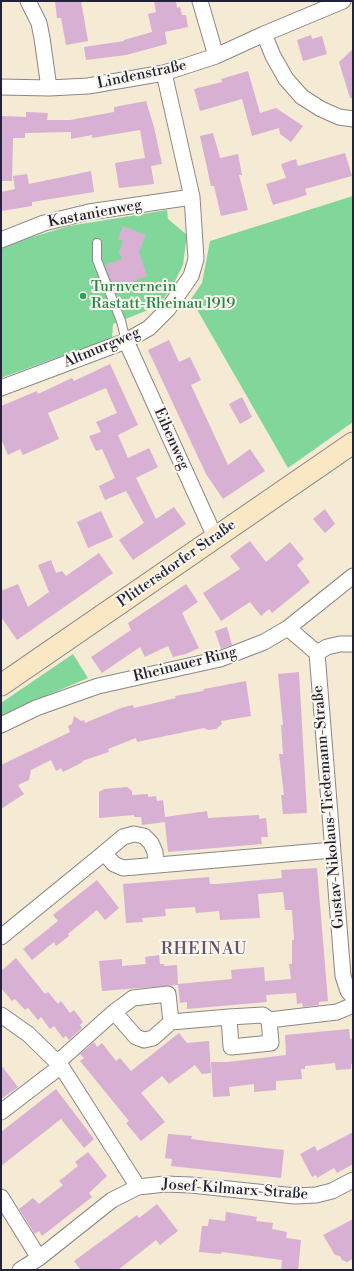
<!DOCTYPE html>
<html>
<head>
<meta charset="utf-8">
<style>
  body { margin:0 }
  #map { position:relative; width:354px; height:1271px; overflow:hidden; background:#f5ead3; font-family:"Libre Bodoni",serif }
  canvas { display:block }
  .frame { position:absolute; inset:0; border:2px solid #22223b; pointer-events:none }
</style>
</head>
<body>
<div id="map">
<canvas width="354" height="1271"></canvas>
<div class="frame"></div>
</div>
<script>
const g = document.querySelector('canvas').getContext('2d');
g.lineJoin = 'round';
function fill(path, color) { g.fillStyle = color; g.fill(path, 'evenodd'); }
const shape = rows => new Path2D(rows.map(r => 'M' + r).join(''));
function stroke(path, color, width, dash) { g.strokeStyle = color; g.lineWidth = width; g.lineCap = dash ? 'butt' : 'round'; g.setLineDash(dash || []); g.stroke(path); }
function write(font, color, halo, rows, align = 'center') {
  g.font = font + ' "Libre Bodoni",serif'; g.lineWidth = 4; g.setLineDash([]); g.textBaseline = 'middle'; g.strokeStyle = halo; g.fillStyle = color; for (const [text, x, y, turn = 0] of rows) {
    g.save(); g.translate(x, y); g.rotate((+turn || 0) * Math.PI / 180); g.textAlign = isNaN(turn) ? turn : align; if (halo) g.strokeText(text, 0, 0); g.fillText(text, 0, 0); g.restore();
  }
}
const green = shape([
  [353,196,353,422,288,468,191,299,202,283,210,241],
  [167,210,168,219,187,235,183,265,172,287,158,306,113,324,112,338,1,378,1,249,29,238,69,226],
  [73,654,88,678,15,709,1,717,1,703]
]);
const building = shape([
  [55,1,81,1,88,41,66,45,61,18,57,18],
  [154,1,176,1,177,8,180,7,182,15,186,15,188,27,165,32,167,44,126,55,86,60,84,47,124,41,124,40,152,32,148,14,156,12],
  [311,35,312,39,322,36,327,54,303,61,297,40],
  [353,49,353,98,350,98,339,62],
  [248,71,260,113,276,108,303,126,291,142,280,134,279,128,252,136,242,99,200,111,194,89,222,82,221,79],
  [146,101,154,127,162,164,151,166,154,184,119,188,115,163,145,158,140,130,92,138,92,135,71,139,71,132,25,133,25,138,13,138,12,181,1,181,1,116,26,117,26,112,48,113,47,120,70,120,114,112,114,107],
  [213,133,220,158,238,154,242,175,239,175,248,210,221,216,214,186,211,186,200,136],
  [345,153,352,176,305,189,307,195,273,205,266,184,286,178,281,164,296,159,298,166],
  [91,171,94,192,32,202,32,206,1,211,1,192,15,189,13,176,27,174,29,184],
  [123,226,146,235,139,252,147,276,114,289,105,265,122,259,119,252,123,241,118,239],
  [169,340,179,362,190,357,201,380,191,385,228,465,250,449,265,471,223,499,206,474,148,350],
  [110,364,138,425,118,435,128,458,149,448,158,467,136,478,156,519,174,507,186,524,133,560,119,540,144,523,126,491,105,500,99,486,115,478,102,449,96,451,89,436,101,432,96,422,117,413,106,388,48,413,59,439,23,455,20,449,8,455,1,439,1,406,37,391,38,394,72,378,74,381],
  [242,397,252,417,240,424,229,404],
  [325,509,335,524,325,533,313,519],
  [101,511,113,537,88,548,77,522],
  [250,541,266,562,290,542,304,559,297,565,310,582,272,613,269,609,261,616,250,602,221,621,203,593,240,569,230,556],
  [99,553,113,573,17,640,1,617,1,591,18,584,28,607,49,592,38,565,51,560,56,573,62,571,66,576],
  [186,584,198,602,182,613,199,648,186,654,173,657,168,646,145,657,140,647,102,673,91,657,131,630,128,623],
  [227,627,232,645,221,649,215,631],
  [299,672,307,813,283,814,281,795,284,795,279,754,283,754,281,725,283,725,278,674],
  [246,681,251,716,221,721,222,724,216,729,208,730,204,728,137,742,136,738,108,749,109,752,82,761,83,762,63,772,61,768,56,771,51,760,31,770,29,780,18,785,24,794,1,809,1,765,70,732,68,726,72,724,74,716,81,721,84,720,85,723,121,708,133,705,134,708,176,698,175,696,203,691,204,689],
  [127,787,132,791,132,795,148,794,148,797,156,796,157,801,163,800,165,817,207,811,208,818,259,815,259,819,266,818,268,837,261,837,262,844,168,852,165,822,142,825,141,817,134,817,134,815,99,818,99,792,104,789],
  [317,868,328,1001,319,1002,319,1005,303,1007,302,1003,297,1004,296,993,266,995,267,1002,187,1009,187,1002,180,1003,178,984,232,979,231,970,264,967,265,981,291,979,289,964,292,964,292,940,294,940,292,910,285,910,283,892,258,894,260,918,220,920,219,911,196,913,195,907,165,909,166,916,142,918,143,922,126,923,123,884,209,877,210,884,217,884,282,878,281,870],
  [97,880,119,908,105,920,97,910,68,934,69,936,56,946,54,942,32,960,23,949,58,921,53,915],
  [159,955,160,964,164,964,164,966,177,965,178,985,102,991,99,961,122,959,122,966,146,964,145,957],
  [16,958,45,994,48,992,58,1004,61,1001,70,1013,74,1010,83,1022,80,1025,82,1028,69,1040,66,1036,63,1038,54,1026,50,1029,41,1017,38,1020,28,1008,25,1010,15,999,12,1001,1,988,1,971],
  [349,1029,350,1039,353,1038,353,1064,351,1064,351,1069,336,1070,335,1063,305,1066,305,1069,301,1069,302,1079,276,1081,276,1090,254,1092,254,1084,229,1087,230,1096,213,1097,211,1062,228,1062,286,1055,285,1035],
  [179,1033,187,1043,209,1041,211,1073,202,1074,195,1065,169,1084,162,1076,141,1093,165,1122,141,1141,126,1123,129,1121,80,1061,84,1058,80,1054,94,1042,97,1047,102,1043,116,1061,120,1058,131,1071],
  [1,1065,18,1087,1,1099],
  [56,1089,94,1139,84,1148,61,1119,1,1166,1,1132],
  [353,1132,353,1164,337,1173,334,1168,317,1178,316,1175,312,1177,300,1154,315,1146,317,1151],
  [168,1134,192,1136,191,1139,214,1142,284,1150,281,1178,171,1166,172,1159,165,1158],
  [88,1152,107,1176,89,1193,92,1197,42,1236,39,1231,35,1234,19,1209,33,1198,39,1204,63,1185,59,1181,78,1166,75,1162],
  [157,1204,178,1231,160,1245,156,1240,118,1270,81,1270,74,1261,137,1215,139,1218],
  [226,1212,257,1217,256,1221,273,1223,272,1229,287,1232,286,1238,301,1240,298,1270,281,1270,282,1260,222,1252,221,1254,199,1252,202,1226,208,1226,209,1219,225,1221],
  [353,1219,353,1259,347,1262,342,1260,340,1256,335,1255,323,1235]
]);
const lane = shape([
  [97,243,97,260,121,321,126,341]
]);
const street = shape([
  [28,1,39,23,42,38,49,88],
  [200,1,216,56],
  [264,34,273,56,286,79,302,97,321,109,339,117,353,119],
  [1,87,49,88,88,86,164,73,216,56,264,34,343,1],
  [1,240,44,223,89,212,192,197],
  [126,341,215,537],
  [1,388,126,341,149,328,168,309,191,276,196,259,192,197,164,73],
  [288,628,317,653,343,976,348,991,353,997],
  [317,653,327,647,340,644,353,644],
  [1,725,36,708,98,686,220,659,264,642,288,628,353,576],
  [104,853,123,837,134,834,144,836,151,843,155,852,156,864],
  [1,937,104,853,114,864,123,868,333,850],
  [114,1012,133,998,168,994,171,1022],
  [1,1015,28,1034,61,1066,138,1187],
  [229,1017,263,1015,269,1020],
  [58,1062,114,1012,136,1037,144,1040,153,1038,171,1022,229,1017,231,1047,271,1043,269,1020,337,1012,353,1005],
  [1,1112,61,1066],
  [1,1197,39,1258],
  [20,1270,39,1258,112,1200,138,1187,165,1184,191,1185,295,1196,316,1195,332,1191,353,1180]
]);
const secondary = shape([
  [1,685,353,443]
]);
const markers = [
  [83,296,4,"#2e9e5b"]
];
const streetNames = [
  ["Lindenstraße",142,75,-12],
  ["Kastanienweg",95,214,-11],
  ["Altmurgweg",102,348,-23],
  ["Eibenweg",171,439,66],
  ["Plittersdorfer Straße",177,564,-35],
  ["Rheinauer Ring",185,665,-14],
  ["Gustav-Nikolaus-Tiedemann-Straße",329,807,-95],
  ["Josef-Kilmarx-Straße",235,1190,4]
];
const leisureNames = [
  ["Turnvernein",91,287],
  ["Rastatt-Rheinau 1919",91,304]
];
const quarterNames = [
  ["RHEINAU",204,950]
];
fill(green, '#81d79a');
fill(building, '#d8b0d3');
stroke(lane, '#8c8687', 10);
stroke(street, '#8c8687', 17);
stroke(secondary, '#8c8687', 23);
stroke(lane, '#fff', 8);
stroke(street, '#fff', 15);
stroke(secondary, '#fae7c3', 21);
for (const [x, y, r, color] of markers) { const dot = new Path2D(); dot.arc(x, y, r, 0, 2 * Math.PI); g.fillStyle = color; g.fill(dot); stroke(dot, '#fbf7ec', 1.5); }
write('15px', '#22223b', '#fbf7ec', streetNames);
write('15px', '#27864d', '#fbf7ec', leisureNames, 'left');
g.letterSpacing = '1px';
write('17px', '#625470', '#fbf7ec', quarterNames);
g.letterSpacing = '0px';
</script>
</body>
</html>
